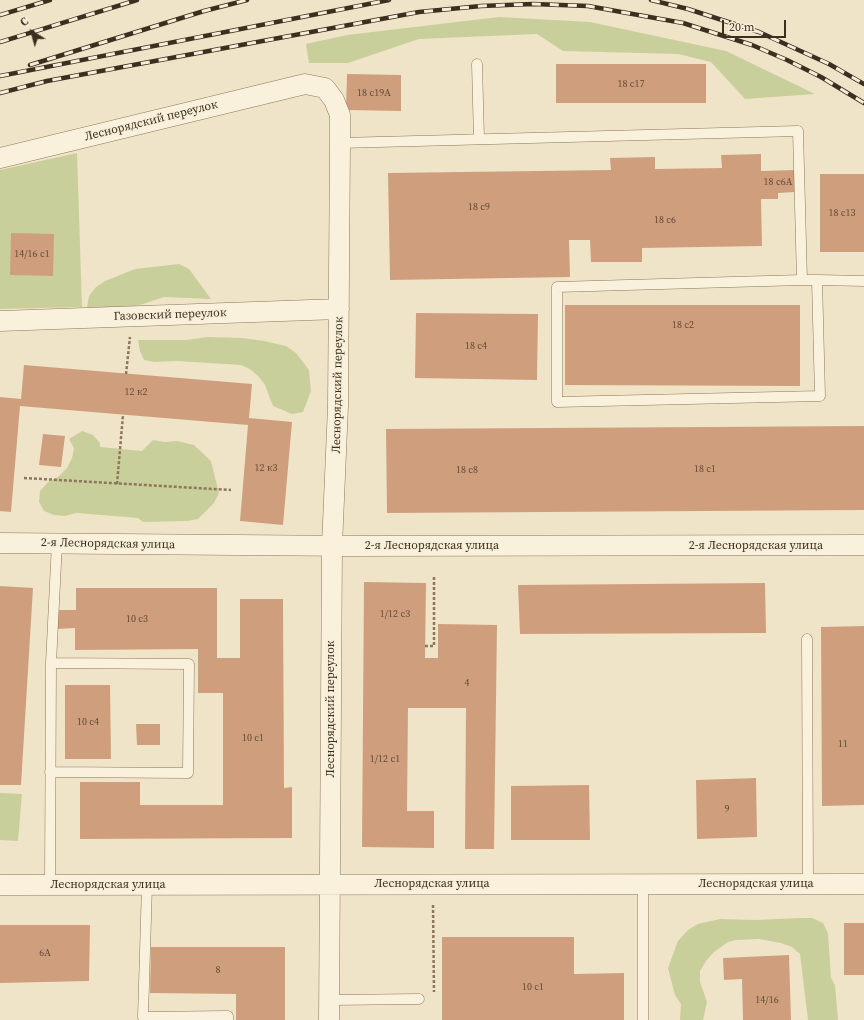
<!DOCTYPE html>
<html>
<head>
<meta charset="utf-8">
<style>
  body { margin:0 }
  #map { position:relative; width:864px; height:1020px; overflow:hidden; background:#f0e4c8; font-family:"Source Serif 4",serif }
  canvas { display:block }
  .north { position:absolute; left:12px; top:12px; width:40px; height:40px; -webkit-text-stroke:3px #f7eed8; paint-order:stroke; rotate:323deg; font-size:11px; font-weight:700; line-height:16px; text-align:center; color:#3d2e20 }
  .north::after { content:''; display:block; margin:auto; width:14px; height:18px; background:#3d2e20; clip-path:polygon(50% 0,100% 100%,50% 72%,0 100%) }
  .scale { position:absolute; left:722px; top:20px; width:64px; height:18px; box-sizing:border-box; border:2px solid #3d2e20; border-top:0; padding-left:5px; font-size:12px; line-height:14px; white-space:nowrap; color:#3d2e20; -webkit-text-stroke:3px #f7eed8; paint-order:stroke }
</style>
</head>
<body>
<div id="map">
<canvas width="864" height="1020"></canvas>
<div class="north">С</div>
<div class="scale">20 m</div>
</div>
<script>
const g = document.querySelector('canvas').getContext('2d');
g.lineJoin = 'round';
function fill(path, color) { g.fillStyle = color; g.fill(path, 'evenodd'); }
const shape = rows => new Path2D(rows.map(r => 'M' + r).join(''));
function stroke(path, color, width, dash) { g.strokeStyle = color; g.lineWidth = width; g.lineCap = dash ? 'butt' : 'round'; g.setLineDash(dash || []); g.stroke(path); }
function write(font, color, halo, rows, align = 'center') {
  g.font = font + ' "Source Serif 4",serif'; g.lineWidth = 3; g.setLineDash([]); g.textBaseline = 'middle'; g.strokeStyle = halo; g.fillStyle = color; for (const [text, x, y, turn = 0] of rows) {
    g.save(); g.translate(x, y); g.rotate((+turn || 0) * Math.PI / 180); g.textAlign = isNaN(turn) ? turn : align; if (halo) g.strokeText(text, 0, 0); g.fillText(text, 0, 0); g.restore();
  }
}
const green = shape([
  [499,17,590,22,726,51,815,94,745,99,711,62,678,54,563,51,537,34,419,39,348,63,309,63,306,44,347,35],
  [77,153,82,307,0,309,0,170],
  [179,264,189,269,211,299,164,297,143,304,121,309,98,310,87,307,89,296,96,287,105,281,135,269],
  [208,337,242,338,264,341,286,346,296,353,309,370,311,391,303,412,292,414,273,406,265,385,259,377,250,369,241,365,177,361,155,362,144,360,140,351,138,340,186,340],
  [82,431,93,435,100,443,100,447,142,451,153,440,165,442,177,441,194,445,211,461,219,493,214,503,198,519,187,521,143,522,138,518,76,513,65,516,54,515,44,511,39,502,40,491,48,482,58,477,67,468,72,458,74,448,69,439],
  [0,793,22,794,18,841,0,840],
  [800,918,812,918,823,923,828,933,831,978,835,985,838,1020,808,1020,800,954,792,947,781,943,759,939,736,940,728,942,714,952,706,961,700,971,700,982,707,1002,703,1020,680,1020,681,1004,675,995,668,968,678,941,688,930,698,924,720,919,755,920]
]);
const building = shape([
  [556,64,706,64,706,103,556,103],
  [347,74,401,75,401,111,346,110],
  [761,154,761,171,795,170,795,192,778,193,778,199,761,199,762,246,642,248,642,262,591,262,590,240,569,240,570,277,390,280,388,173,611,170,610,158,655,157,655,169,722,168,721,155],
  [820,174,864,174,864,252,820,252],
  [11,233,54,234,53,276,10,275],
  [565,305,800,305,800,386,565,385],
  [416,313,538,314,537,380,415,378],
  [24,365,252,384,249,418,292,422,283,525,240,521,248,425,20,406,11,512,0,511,0,397,21,399],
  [864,426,864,510,387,513,386,429],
  [43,434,65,436,61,467,39,465],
  [364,582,426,583,425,658,438,658,438,624,497,625,494,849,465,849,466,708,408,708,407,811,434,811,434,848,362,847],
  [765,583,766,633,520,634,518,585],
  [0,586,33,588,21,785,0,785],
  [76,588,217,588,217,658,240,658,240,599,283,599,284,788,292,787,292,838,80,839,80,782,140,782,140,805,223,805,223,693,198,693,198,649,75,650,75,628,57,629,57,610,76,610],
  [864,626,864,805,822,806,821,627],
  [65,685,110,685,111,759,65,759],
  [136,724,160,724,160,745,137,745],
  [756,778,757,837,697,839,696,780],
  [589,785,590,840,511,840,511,786],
  [844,923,864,923,864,975,844,975],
  [0,925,90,925,89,981,0,983],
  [442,937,574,937,574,974,624,973,624,1020,442,1020],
  [151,947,285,947,285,1020,236,1020,236,994,150,993],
  [789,955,791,1020,743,1020,742,979,724,980,723,958]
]);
const path = shape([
  [126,374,130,337],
  [24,478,231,490],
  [117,484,123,415],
  [425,646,434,646,434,576],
  [433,905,434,992]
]);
const service = shape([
  [477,64,479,139],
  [340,143,798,131,802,280,817,280,820,396,557,402,557,287,802,280],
  [817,280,864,281],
  [807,639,808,884],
  [50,772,188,773,189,664,51,663],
  [50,885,51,663,57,543],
  [147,885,143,1017,228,1016,228,1020],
  [330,1000,419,999],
  [643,1020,643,884]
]);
const minor = shape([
  [0,158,305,84,325,88,334,100,340,115,340,143,338,406,332,546,329,1020],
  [0,321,339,309],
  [0,543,354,546,864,545],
  [0,885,864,884]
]);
const rail = shape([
  [651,0,688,9,759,32,829,64,864,84],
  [0,15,50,0],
  [0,42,137,0],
  [30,65,204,11,247,0],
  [0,76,389,0],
  [0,93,47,81,419,12,481,6,533,4,588,6,683,23,752,45,787,60,821,77,864,103]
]);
const numberNames = [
  ["18 с17",631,84],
  ["18 с19А",374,93],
  ["18 с6А",778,182],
  ["18 с9",479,207],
  ["18 с13",842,213],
  ["18 с6",665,220],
  ["14/16 с1",32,254],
  ["18 с2",683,325],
  ["18 с4",476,346],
  ["12 к2",136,392],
  ["12 к3",266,468],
  ["18 с1",705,469],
  ["18 с8",467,470],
  ["1/12 с3",395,614],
  ["10 c3",137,619],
  ["4",467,683],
  ["10 с4",88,722],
  ["10 с1",253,738],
  ["11",843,744],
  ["1/12 с1",385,759],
  ["9",727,809],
  ["6А",45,953],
  ["8",218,970],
  ["10 с1",533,987],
  ["14/16",767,1000]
];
const streetNames = [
  ["Леснорядский переулок",151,121,-14],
  ["Газовский переулок",170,315,-2],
  ["Леснорядский переулок",338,385,-89],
  ["2-я Леснорядская улица",108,544,1],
  ["2-я Леснорядская улица",432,546],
  ["2-я Леснорядская улица",756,546],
  ["Леснорядский переулок",331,709,-90],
  ["Леснорядская улица",432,884],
  ["Леснорядская улица",756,884],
  ["Леснорядская улица",108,885]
];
fill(green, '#c9cf9b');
fill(building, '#cf9f7d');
stroke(service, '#8d765c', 11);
stroke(minor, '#8d765c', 21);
stroke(path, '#8d765c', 2.5, [3, 2]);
stroke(service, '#faf1dc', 10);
stroke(minor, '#faf1dc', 20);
stroke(rail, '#3d2e20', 4.5);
stroke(rail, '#f7eed8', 3, [9]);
write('10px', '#624a37', null, numberNames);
write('12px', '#3d2e20', '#f7eed8', streetNames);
</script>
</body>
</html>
